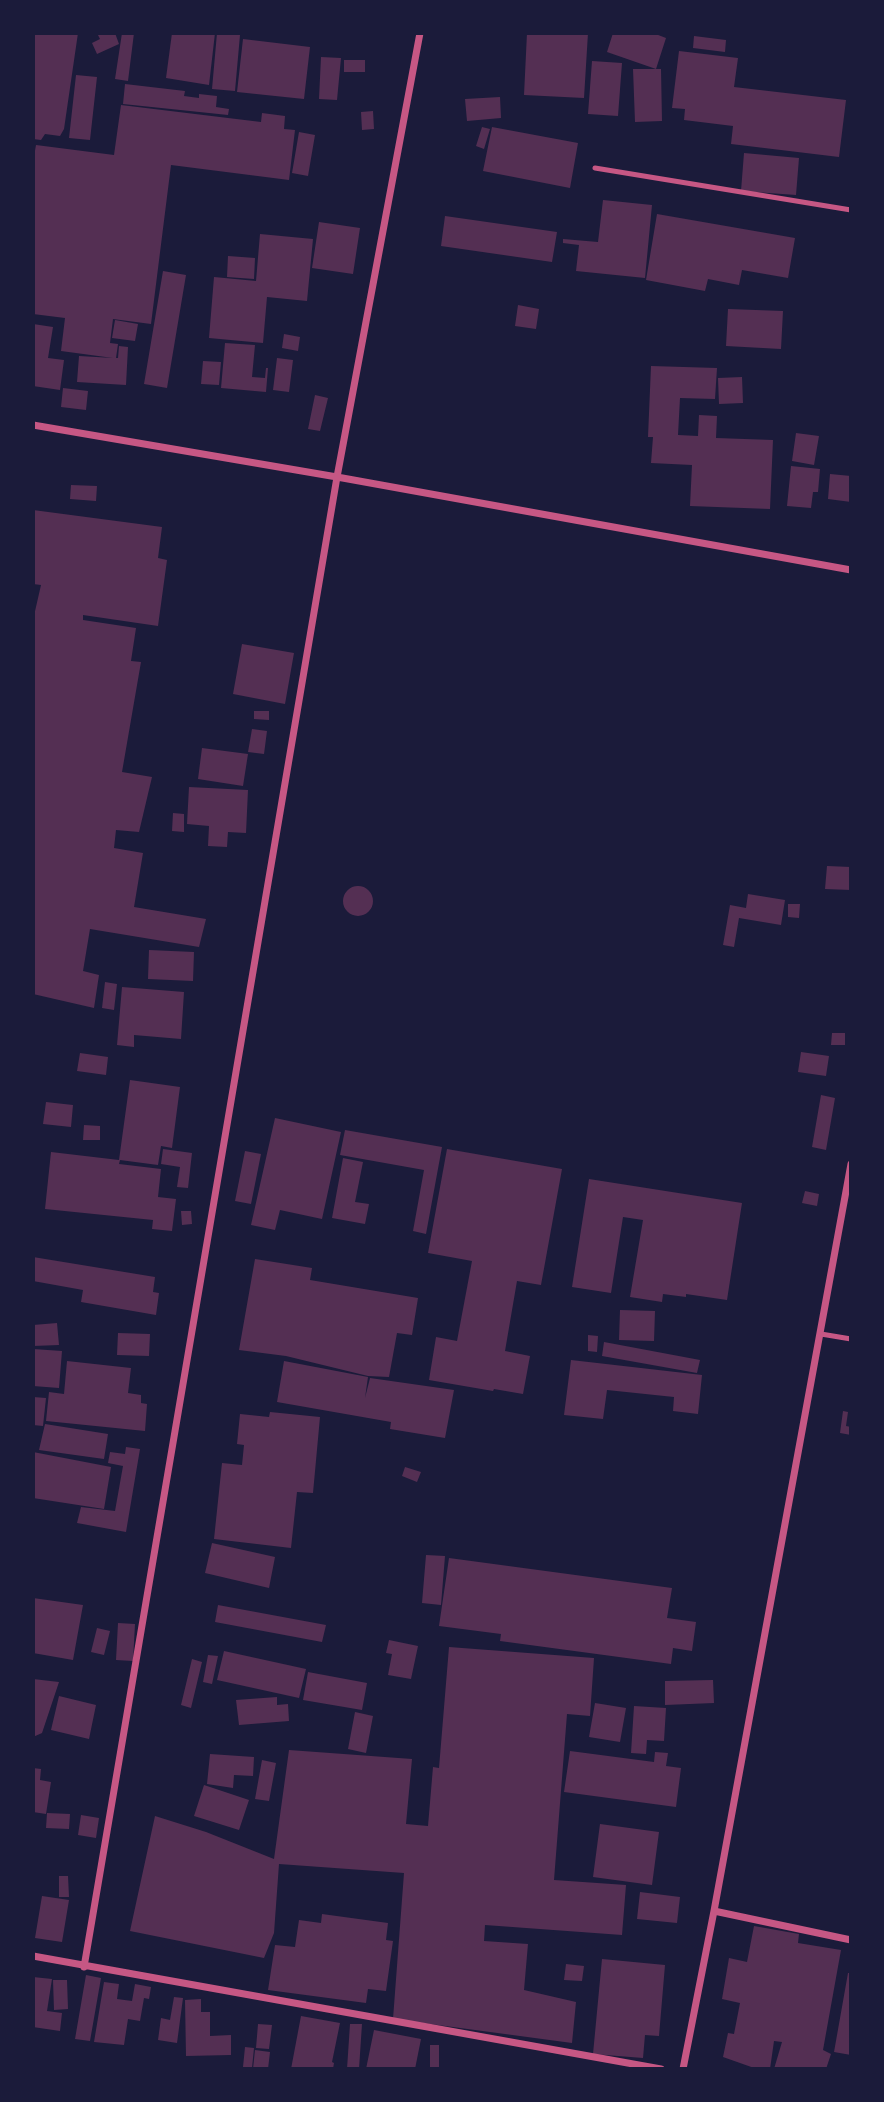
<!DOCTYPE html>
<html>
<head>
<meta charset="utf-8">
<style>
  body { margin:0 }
  #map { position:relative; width:884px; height:2102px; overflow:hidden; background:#1b1b3a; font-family:"Fira Sans",sans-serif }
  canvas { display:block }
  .frame { position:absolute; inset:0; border:35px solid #1b1b3a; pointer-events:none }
</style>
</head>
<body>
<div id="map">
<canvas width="884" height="2102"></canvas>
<div class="frame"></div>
</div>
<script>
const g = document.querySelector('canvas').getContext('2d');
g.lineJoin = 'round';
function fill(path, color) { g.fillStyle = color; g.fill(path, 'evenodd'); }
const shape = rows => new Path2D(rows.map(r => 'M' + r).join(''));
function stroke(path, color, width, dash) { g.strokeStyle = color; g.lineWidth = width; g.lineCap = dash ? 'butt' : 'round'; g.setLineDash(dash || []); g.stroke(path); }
const building = shape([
  [33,33,78,33,64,129,60,136,45,134,41,140,33,139],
  [97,33,115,33,119,44,97,54,92,43,100,39],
  [122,33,134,33,128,81,115,79],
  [172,33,215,33,209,85,166,78],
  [217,33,240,35,235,91,212,89],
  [527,33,588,33,584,98,524,95],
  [613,33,653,33,666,38,656,69,607,52],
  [694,36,726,40,725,52,693,48],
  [243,39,310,47,304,99,237,92],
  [679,51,738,58,734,87,846,100,839,157,731,144,733,126,684,120,685,109,672,108],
  [321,57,341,58,337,100,319,99],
  [344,60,365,60,365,72,344,72],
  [592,61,622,63,618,116,588,114],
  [633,69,661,69,662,121,635,122],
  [76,75,97,77,90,140,69,138],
  [125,84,185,91,184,96,199,98,199,94,217,96,216,107,229,109,228,115,123,104],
  [500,97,501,118,467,121,465,99],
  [121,105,261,122,262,113,285,116,284,129,295,130,289,180,171,165,151,324,113,319,110,343,118,344,116,358,118,358,119,346,128,347,126,385,77,382,79,356,113,358,61,351,65,318,33,314,33,162,36,145,114,155],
  [373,111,374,129,362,130,361,112],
  [482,127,490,129,484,149,476,146],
  [492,127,578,143,570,188,483,171],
  [299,132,315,135,308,176,292,173],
  [744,153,799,158,796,195,741,191],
  [603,200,652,205,645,278,576,271,579,245,563,243,563,239,598,242],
  [657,214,795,238,788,278,742,270,739,285,708,279,705,291,646,280],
  [445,216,557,232,552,262,441,246],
  [319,222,360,228,353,274,312,268],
  [260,234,313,239,307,301,267,297,263,343,209,338,214,277,256,281],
  [228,256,255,258,254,279,227,277],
  [163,271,186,275,167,388,144,384],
  [518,305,539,309,536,329,515,326],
  [728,309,783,311,781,349,726,346],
  [115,320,138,324,135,341,112,338],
  [33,324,53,327,48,358,64,360,60,390,33,386],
  [284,334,300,337,298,351,282,348],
  [225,343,255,345,252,377,265,378,266,368,268,368,266,392,221,388],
  [277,358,293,360,289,392,273,390],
  [203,361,221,362,219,385,201,384],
  [651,366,717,368,715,399,680,398,678,435,698,436,699,415,717,416,716,438,773,440,770,509,690,506,692,465,651,463,653,437,648,437],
  [742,377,743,403,719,404,718,378],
  [63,388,88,391,86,410,61,407],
  [315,395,328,398,320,431,308,429],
  [796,433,819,436,814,465,792,461],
  [791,466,820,469,818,492,813,492,811,508,787,506],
  [830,474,851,476,851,502,828,499],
  [71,485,97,486,96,501,70,499],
  [33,510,162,527,158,558,167,560,158,626,83,615,83,620,136,628,131,661,141,662,122,772,152,777,139,832,116,830,114,848,143,853,134,907,206,919,199,947,90,929,83,971,99,975,94,1008,33,994,33,620,41,585,33,584],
  [242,644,294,653,285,704,233,694],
  [254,711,269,711,269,720,254,719],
  [252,729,267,731,264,754,248,752],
  [202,748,248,754,243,786,198,779],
  [189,787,248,790,246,833,228,832,227,847,208,846,209,826,187,824],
  [173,813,184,814,184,832,172,831],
  [827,866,851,867,851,890,825,889],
  '343 901a15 15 0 1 1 30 0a15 15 0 1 1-30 0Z',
  [748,894,785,900,781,925,739,918,734,947,723,945,730,905,746,908],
  [788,904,800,904,799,918,788,917],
  [149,950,194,952,193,981,148,979],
  [105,982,117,984,114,1010,102,1008],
  [122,987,184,992,181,1039,134,1035,134,1047,117,1045],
  [832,1033,845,1033,845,1045,831,1045],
  [801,1052,829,1056,826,1076,798,1072],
  [80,1053,108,1057,106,1075,77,1071],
  [130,1080,180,1087,172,1148,161,1146,158,1165,120,1160,119,1164,161,1169,158,1197,176,1199,172,1231,152,1229,153,1220,45,1209,51,1152,119,1160],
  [821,1095,835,1098,826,1150,812,1147],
  [46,1102,73,1105,71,1127,43,1124],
  [275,1118,341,1132,322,1219,280,1210,275,1230,251,1225],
  [84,1125,100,1126,100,1140,83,1140],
  [345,1130,442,1147,426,1234,413,1231,424,1170,340,1155],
  [163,1149,192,1153,188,1188,177,1187,180,1167,161,1164],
  [447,1149,562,1169,541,1285,517,1281,505,1351,530,1356,523,1394,494,1389,493,1391,429,1380,436,1337,457,1341,472,1261,428,1253],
  [245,1151,261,1154,251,1204,235,1201],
  [343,1158,363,1162,355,1202,369,1204,365,1224,332,1218],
  [589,1179,742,1203,727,1300,686,1294,686,1297,663,1294,662,1302,630,1297,643,1220,623,1217,611,1293,572,1287],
  [805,1191,819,1194,817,1206,802,1203],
  [181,1211,191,1211,192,1224,182,1225],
  [33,1257,155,1277,153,1292,159,1293,156,1315,81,1302,83,1290,33,1281],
  [255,1259,312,1268,310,1280,418,1298,412,1335,397,1333,389,1377,368,1376,286,1356,239,1350],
  [620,1310,655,1311,654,1341,619,1340],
  [57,1323,59,1345,33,1346,33,1325],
  [118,1333,150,1334,149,1356,117,1355],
  [588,1335,598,1336,597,1352,588,1351],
  [604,1342,700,1360,697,1373,602,1356],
  [33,1349,62,1351,59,1388,33,1386],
  [571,1360,702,1375,698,1414,673,1411,674,1397,607,1390,603,1419,564,1415],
  [67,1361,131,1368,128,1393,141,1395,141,1403,147,1404,145,1431,46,1421,49,1392,64,1394],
  [284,1361,368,1377,365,1398,370,1378,454,1390,445,1438,390,1429,391,1422,277,1402],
  [33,1397,46,1398,43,1426,33,1425],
  [843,1411,848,1412,846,1426,851,1427,851,1435,840,1433],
  [270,1412,320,1417,313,1493,297,1492,291,1548,214,1539,222,1463,242,1465,244,1445,237,1444,240,1414,269,1417],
  [45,1424,108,1434,104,1459,39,1450],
  [126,1447,140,1449,126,1532,77,1523,81,1507,115,1511,123,1466,108,1463,110,1452,125,1454],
  [33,1452,111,1467,104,1509,33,1498],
  [405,1467,421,1472,417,1482,402,1476],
  [212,1543,275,1557,269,1588,205,1573],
  [426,1555,445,1556,441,1605,422,1603],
  [449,1558,672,1588,667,1618,696,1622,692,1651,673,1648,671,1664,500,1641,501,1634,439,1626],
  [33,1598,83,1605,73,1660,33,1653],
  [218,1605,326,1625,322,1642,215,1622],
  [118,1623,135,1624,133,1661,116,1660],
  [97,1628,110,1631,104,1655,91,1652],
  [389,1640,418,1646,411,1679,388,1675,392,1654,386,1653],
  [449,1647,594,1658,590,1716,567,1714,554,1880,626,1885,622,1935,485,1925,484,1941,528,1944,524,1990,576,2002,572,2043,393,2019,404,1873,279,1864,274,1933,264,1958,130,1931,155,1816,206,1832,274,1859,289,1750,412,1759,406,1824,428,1826,433,1767,439,1768],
  [224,1651,306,1669,299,1698,217,1680],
  [208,1655,218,1656,212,1684,203,1682],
  [192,1659,202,1662,191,1708,181,1705],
  [308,1672,367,1683,362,1710,303,1700],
  [33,1679,59,1682,42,1733,33,1737],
  [713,1680,714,1703,665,1705,665,1681],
  [59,1696,96,1705,89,1739,51,1730],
  [277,1697,277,1705,288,1704,289,1721,239,1725,236,1700],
  [595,1703,626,1708,620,1742,589,1737],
  [634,1706,666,1708,664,1741,647,1740,646,1754,631,1753],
  [355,1712,373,1716,366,1753,348,1749],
  [570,1751,654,1762,655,1752,668,1753,666,1766,681,1768,676,1807,564,1792],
  [210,1754,254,1757,253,1776,234,1775,233,1788,207,1784],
  [262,1760,276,1763,269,1801,255,1799],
  [33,1768,41,1769,40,1780,51,1782,46,1814,33,1812],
  [204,1785,249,1800,239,1830,194,1816],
  [47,1813,70,1814,69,1829,46,1828],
  [81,1815,99,1818,96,1838,78,1835],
  [600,1824,659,1832,652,1885,593,1877],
  [59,1876,68,1876,69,1897,59,1897],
  [640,1892,680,1897,677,1923,637,1919],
  [42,1896,69,1900,62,1942,35,1938],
  [322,1914,388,1923,386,1940,393,1941,386,1991,368,1989,366,2003,268,1990,275,1945,295,1947,299,1920,321,1923],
  [754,1926,799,1934,798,1943,841,1950,823,2050,831,2054,826,2069,774,2069,782,2042,774,2041,770,2069,757,2069,723,2057,728,2033,734,2034,740,2003,722,1999,729,1958,747,1962],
  [602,1959,665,1965,659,2036,645,2035,643,2058,593,2054],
  [566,1964,584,1966,582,1981,564,1980],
  [848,1973,851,1973,851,2055,834,2052],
  [86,1975,101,1978,90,2041,75,2039],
  [33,1977,52,1979,47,2011,62,2013,60,2031,33,2027],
  [53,1980,67,1980,68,2009,54,2010],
  [104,1982,119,1984,117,1999,132,2001,135,1984,151,1987,149,1999,144,1998,140,2021,128,2019,124,2045,94,2042],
  [174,1997,183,1998,177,2043,158,2040,161,2018,170,2020],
  [201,1999,201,2012,210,2012,210,2036,231,2035,231,2055,186,2056,185,2000],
  [301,2016,340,2023,332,2062,334,2063,333,2069,291,2069],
  [258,2024,272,2025,269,2049,256,2048],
  [350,2024,362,2024,359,2069,347,2069],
  [374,2030,421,2039,415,2069,366,2069],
  [430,2045,439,2045,439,2069,430,2069],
  [245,2047,254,2048,252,2068,243,2067],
  [255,2050,270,2052,268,2069,253,2069]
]);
const service = shape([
  [595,168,851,210],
  [821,1334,851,1339]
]);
const minor = shape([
  [420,33,337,477,851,570],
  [33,425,337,477,84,1967],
  [714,1911,851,1940],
  [33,1956,661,2069],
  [683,2069,714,1911,851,1164]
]);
fill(building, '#542f53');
stroke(service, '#c65784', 5);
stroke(minor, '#c65784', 7);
</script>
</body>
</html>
